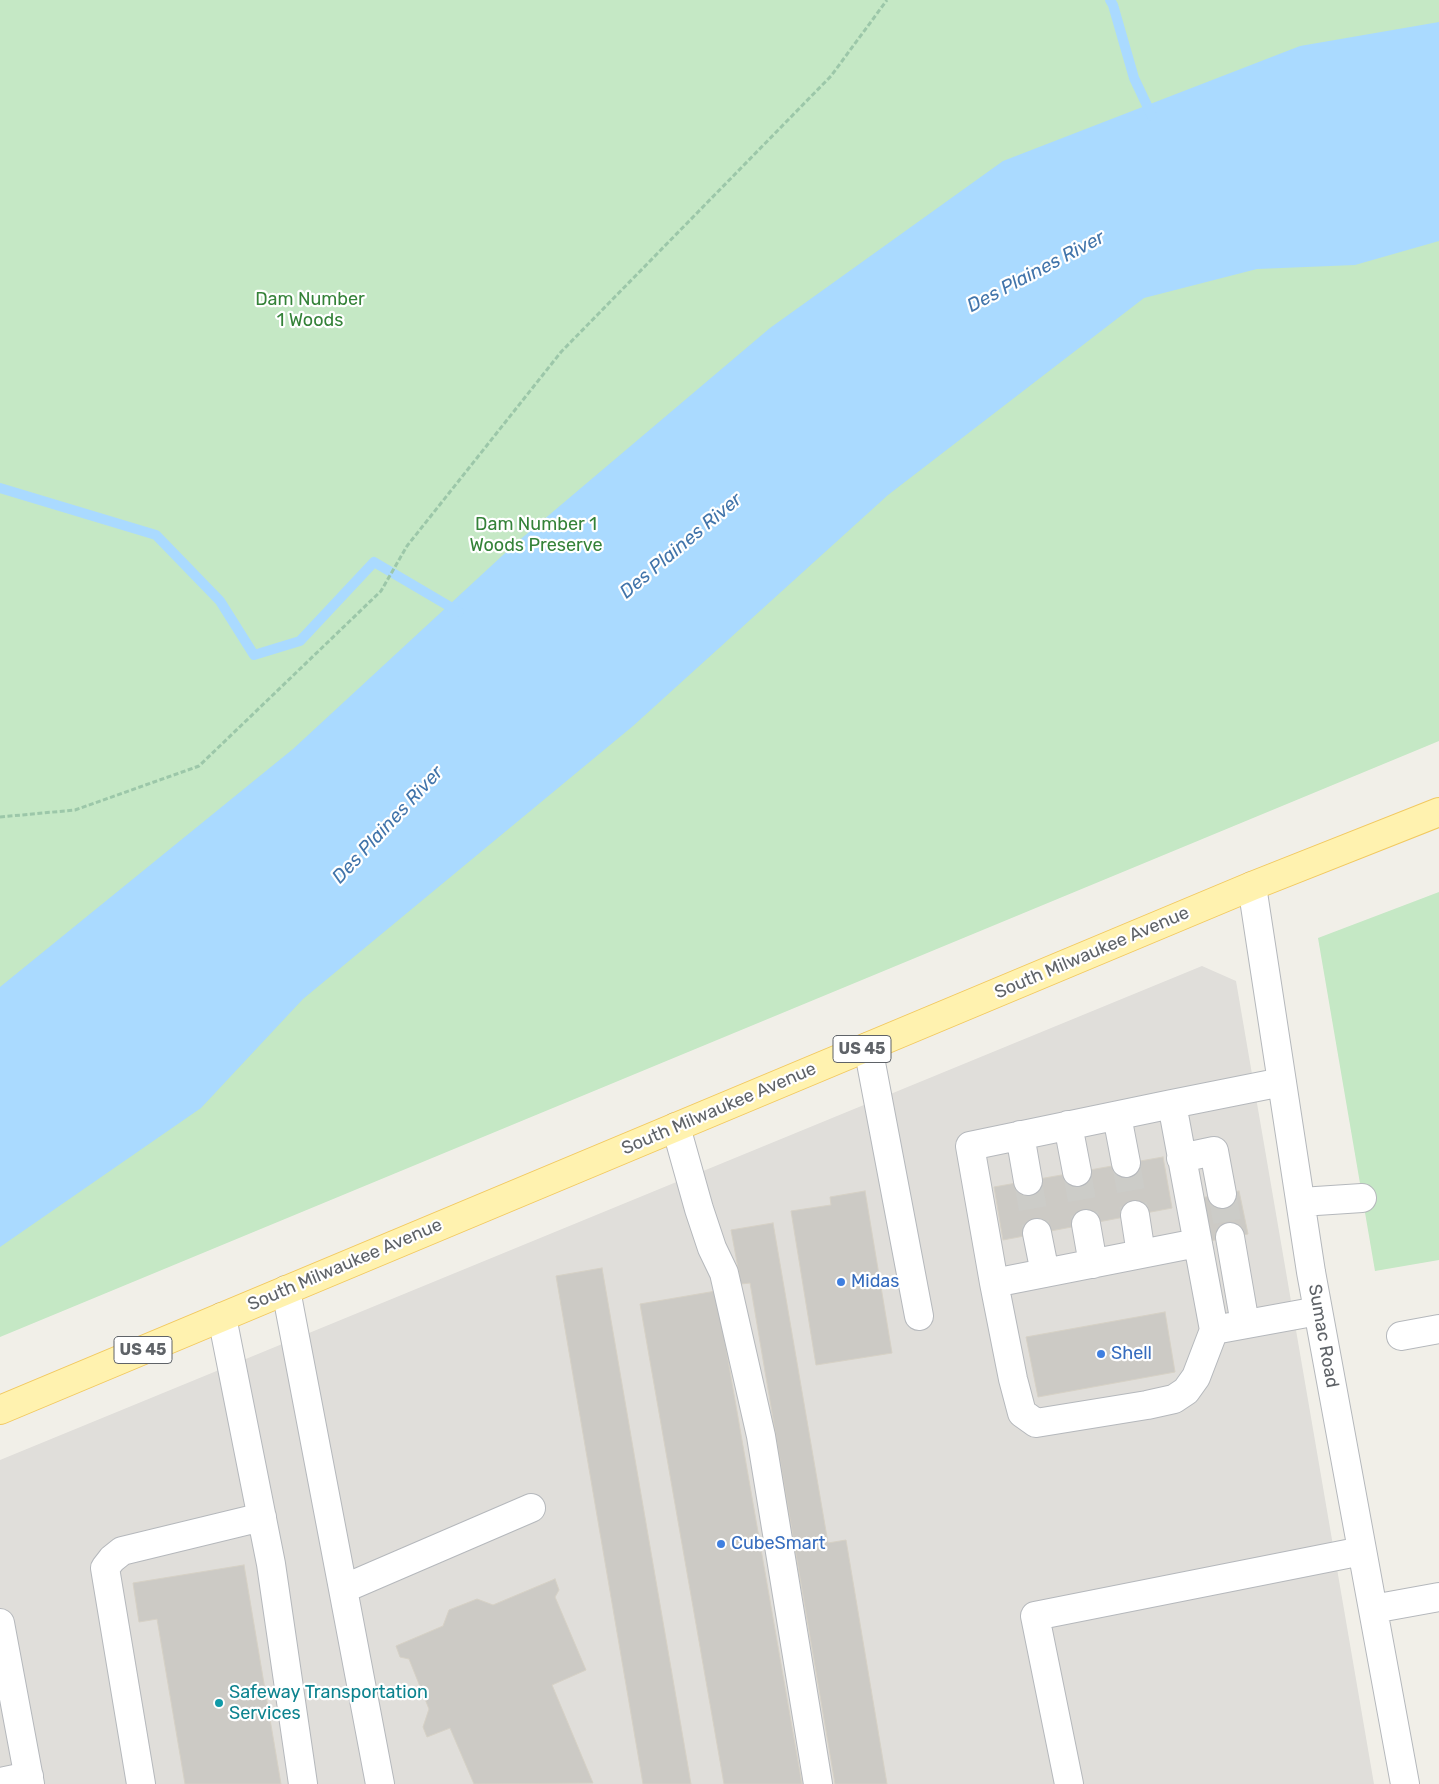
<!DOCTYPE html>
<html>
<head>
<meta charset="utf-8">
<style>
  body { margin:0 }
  canvas { display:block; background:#f1efe8 }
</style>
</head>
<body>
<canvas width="1439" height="1784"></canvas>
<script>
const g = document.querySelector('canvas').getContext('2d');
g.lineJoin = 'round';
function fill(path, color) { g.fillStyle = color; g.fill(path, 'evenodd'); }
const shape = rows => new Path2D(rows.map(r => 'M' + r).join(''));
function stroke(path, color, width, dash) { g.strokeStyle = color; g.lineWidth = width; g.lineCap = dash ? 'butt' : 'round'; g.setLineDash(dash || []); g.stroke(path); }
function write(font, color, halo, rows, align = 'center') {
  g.font = font + ' Rubik,sans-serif'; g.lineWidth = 4.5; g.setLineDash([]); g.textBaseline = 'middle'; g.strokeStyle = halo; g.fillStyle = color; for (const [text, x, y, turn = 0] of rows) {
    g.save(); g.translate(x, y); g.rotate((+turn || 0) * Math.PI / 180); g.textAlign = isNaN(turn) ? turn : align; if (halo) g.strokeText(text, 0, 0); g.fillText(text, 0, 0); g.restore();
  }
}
const industrial = shape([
  [1202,966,1236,981,1374,1784,0,1784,0,1460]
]);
const green = shape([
  [0,0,1439,0,1439,741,0,1337],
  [1439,892,1439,1260,1375,1271,1318,938]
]);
const water = shape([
  [1439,22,1439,241,1355,265,1257,269,1144,298,888,495,633,726,303,999,201,1108,0,1247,0,987,293,749,516,543,770,328,1003,161,1300,46]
]);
const stream = shape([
  [1110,0,1113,5,1134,78,1152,116],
  [0,488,156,535,220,601,254,655,300,641,374,562,459,612]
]);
const building = shape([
  [1163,1157,1172,1208,1003,1240,994,1187,1163,1157],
  [865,1191,892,1353,816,1365,791,1211,831,1205,830,1197,865,1191],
  [1239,1191,1248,1234,1204,1242,1195,1199,1239,1191],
  [773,1223,828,1543,846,1540,887,1784,835,1784,750,1283,741,1284,731,1230,773,1223],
  [602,1268,691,1784,643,1784,556,1276,602,1268],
  [716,1291,802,1784,724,1784,640,1304,716,1291],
  [1165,1312,1175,1372,1038,1397,1026,1337,1165,1312],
  [244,1565,281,1784,185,1784,157,1619,139,1622,133,1583,244,1565],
  [555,1579,559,1590,555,1597,586,1670,552,1685,593,1783,474,1784,450,1728,427,1737,423,1727,429,1709,409,1659,400,1657,396,1646,443,1626,449,1610,477,1599,493,1605,555,1579]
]);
const minorTunnel = shape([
  [1126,1163,1135,1215],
  [1077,1172,1086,1224],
  [1028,1181,1037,1233],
  [1222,1194,1230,1237]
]);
const path = shape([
  [0,817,75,810,199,766,381,591,407,546,561,352,831,76,887,0]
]);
const minor = shape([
  [1252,886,1311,1272,1405,1784],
  [868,1047,919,1316],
  [1172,1104,1282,1082],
  [1117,1116,1126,1163],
  [1068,1125,1077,1172],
  [676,1127,699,1209,712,1248,724,1273,761,1436,818,1784],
  [1020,1135,1028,1181],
  [1181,1158,1214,1151,1222,1194],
  [1301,1202,1362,1198],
  [1135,1215,1141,1254],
  [1086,1224,1093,1264],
  [1037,1233,1045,1273],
  [1230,1237,1245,1324],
  [1197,1243,994,1283,970,1146,1172,1104,1214,1330,1318,1311],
  [994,1283,1013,1379,1022,1413,1036,1423,1147,1405,1174,1399,1186,1391,1196,1377,1214,1330],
  [286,1290,343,1589,531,1508],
  [222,1317,271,1564,303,1784],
  [1401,1336,1439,1329],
  [343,1589,380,1784],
  [1373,1609,1439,1597],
  [0,1623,30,1784],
  [0,1782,29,1776],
  [141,1784,105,1568,112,1559,122,1551,262,1517],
  [1069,1784,1035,1616,1362,1551]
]);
const major = shape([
  [0,1410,1252,886,1439,812]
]);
const markers = [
  [841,1282,5,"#3f7fe0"],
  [1101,1354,5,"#3f7fe0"],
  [721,1544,5,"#3f7fe0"],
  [219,1703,5,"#0f9aa8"]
];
const shields = [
  [862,1049,58],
  [143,1350,58]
];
const shieldNames = [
  ["US 45",862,1049],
  ["US 45",143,1350]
];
const parkNames = [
  ["Dam Number",310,300],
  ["1 Woods",310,321],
  ["Dam Number 1",536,525],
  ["Woods Preserve",536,546]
];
const streetNames = [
  ["South Milwaukee Avenue",1092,953,-23],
  ["South Milwaukee Avenue",719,1109,-23],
  ["South Milwaukee Avenue",345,1265,-23],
  ["Sumac Road",1323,1336,80]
];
const shopNames = [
  ["Midas",851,1282],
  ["Shell",1111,1354],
  ["CubeSmart",731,1544]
];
const cultureNames = [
  ["Safeway Transportation",229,1693],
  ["Services",229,1714]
];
const waterNames = [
  ["Des Plaines River",1036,272,-28],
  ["Des Plaines River",681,546,-40],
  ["Des Plaines River",388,825,-47]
];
fill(industrial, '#e0deda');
fill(green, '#c5e8c5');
fill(water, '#aadaff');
stroke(stream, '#aadaff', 10);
fill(building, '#cccac5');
stroke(building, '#d6d1c6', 1);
stroke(minorTunnel, '#ccccc8', 28, [28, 14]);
stroke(minor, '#b5b8bc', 30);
stroke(major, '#f2c960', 30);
stroke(path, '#9cc7a9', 3, [5, 2.5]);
stroke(minor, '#fff', 28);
stroke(major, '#fff2af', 28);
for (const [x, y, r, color] of markers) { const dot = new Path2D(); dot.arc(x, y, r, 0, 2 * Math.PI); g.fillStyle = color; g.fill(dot); stroke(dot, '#fff', 2); }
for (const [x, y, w] of shields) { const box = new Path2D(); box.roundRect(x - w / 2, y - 13.5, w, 27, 4); g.fillStyle = '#fff'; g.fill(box); stroke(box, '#5f6368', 1); }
write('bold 16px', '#5f6368', null, shieldNames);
write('18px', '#348238', '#fff', parkNames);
write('18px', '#5f6368', '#fff', streetNames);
write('18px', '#366cbe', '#fff', shopNames, 'left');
write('18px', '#0d838f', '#fff', cultureNames, 'left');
write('italic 19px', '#4174aa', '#fff', waterNames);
</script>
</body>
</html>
